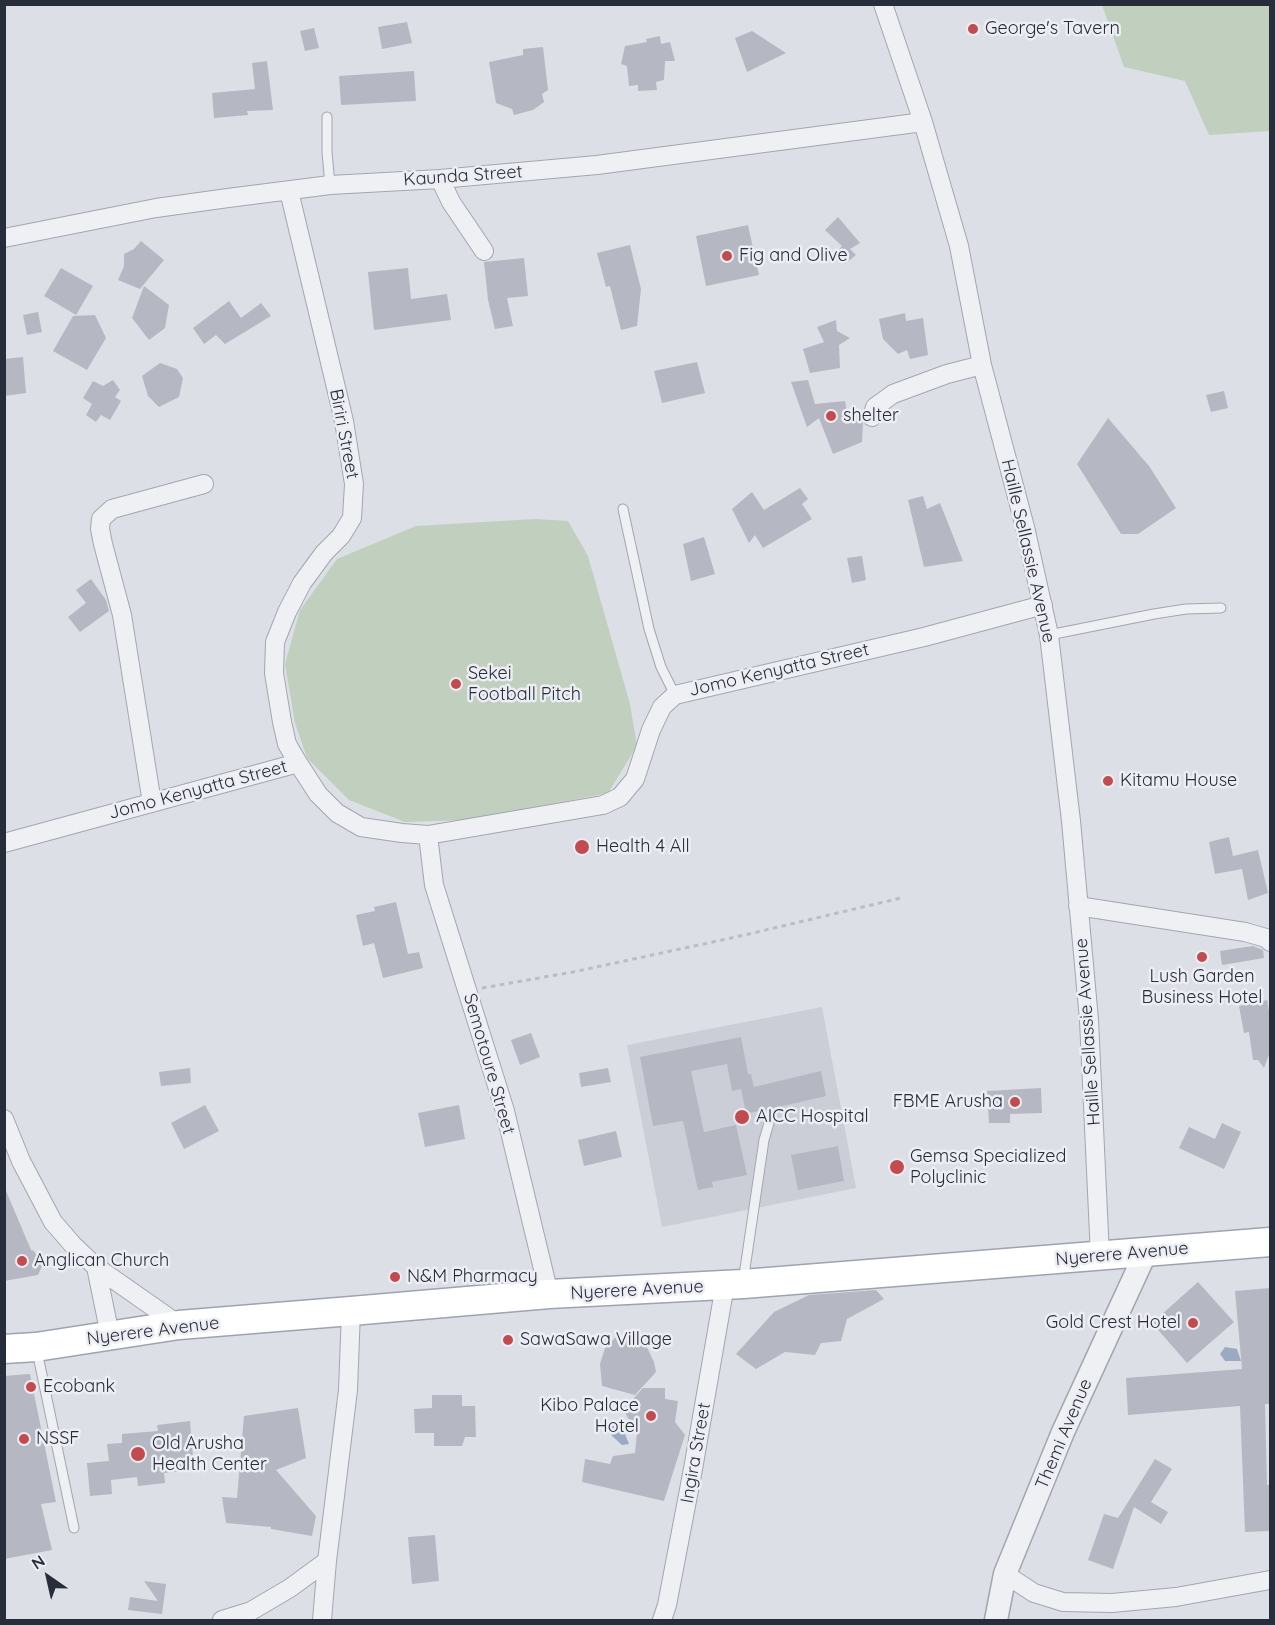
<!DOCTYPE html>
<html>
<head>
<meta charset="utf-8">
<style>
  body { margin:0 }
  #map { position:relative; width:1275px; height:1625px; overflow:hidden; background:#dddfe6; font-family:Quicksand,sans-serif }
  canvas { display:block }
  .frame { position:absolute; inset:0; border:6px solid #282d3b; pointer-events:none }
  .north { position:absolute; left:18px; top:1547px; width:60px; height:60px; -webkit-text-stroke:4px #eceef3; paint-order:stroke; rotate:326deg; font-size:16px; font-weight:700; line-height:24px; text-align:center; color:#282d3b }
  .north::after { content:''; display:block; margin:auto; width:21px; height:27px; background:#282d3b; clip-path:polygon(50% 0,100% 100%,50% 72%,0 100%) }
</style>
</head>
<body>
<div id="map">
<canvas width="1275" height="1625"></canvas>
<div class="frame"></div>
<div class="north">N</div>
</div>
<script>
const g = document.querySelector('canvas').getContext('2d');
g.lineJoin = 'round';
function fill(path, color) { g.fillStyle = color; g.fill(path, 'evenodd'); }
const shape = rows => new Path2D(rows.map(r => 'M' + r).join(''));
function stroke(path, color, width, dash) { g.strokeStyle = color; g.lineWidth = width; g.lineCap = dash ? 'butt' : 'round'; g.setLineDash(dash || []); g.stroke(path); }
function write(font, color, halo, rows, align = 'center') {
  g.font = font + ' Quicksand,sans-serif'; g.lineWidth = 5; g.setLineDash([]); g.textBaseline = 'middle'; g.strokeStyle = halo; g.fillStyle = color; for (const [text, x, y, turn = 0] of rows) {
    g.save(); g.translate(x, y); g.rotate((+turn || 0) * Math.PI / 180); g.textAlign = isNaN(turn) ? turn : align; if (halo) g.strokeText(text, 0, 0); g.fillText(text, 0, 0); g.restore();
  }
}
const built = shape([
  [822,1007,856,1188,662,1227,627,1045]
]);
const green = shape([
  [1102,5,1270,5,1270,131,1209,135,1185,81,1124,67],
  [535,519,568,521,588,556,630,704,637,746,608,793,469,820,405,822,349,800,307,758,295,723,285,664,300,610,337,559,416,526]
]);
const water = shape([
  [1225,1347,1237,1349,1241,1361,1225,1361,1220,1354],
  [613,1422,619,1423,620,1431,625,1434,629,1444,622,1445,612,1436,609,1424]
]);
const building = shape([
  [407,22,412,43,382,49,378,27],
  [314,28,319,48,305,51,300,31],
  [752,31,786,53,747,72,735,38],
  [660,36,661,44,670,42,675,61,665,61,664,80,656,82,657,90,638,91,638,85,629,86,627,66,621,64,625,46,647,42,646,39],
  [543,47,548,90,542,94,544,102,533,110,514,115,512,109,496,103,489,62,523,55,523,49],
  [267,61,273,110,247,111,248,115,214,118,212,93,255,89,252,63],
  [414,71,416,101,341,105,339,76],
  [838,217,860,243,850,249,856,255,845,264,835,254,842,246,825,230],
  [748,225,759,275,706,286,696,236],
  [141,241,164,260,140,289,118,280,124,266,124,254,134,249],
  [630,245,641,289,637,326,621,330,610,286,606,287,597,253],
  [524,258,528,296,507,298,513,326,495,329,488,300,484,262],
  [61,268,93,286,76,315,44,296],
  [408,268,411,299,447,294,451,320,374,330,368,272],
  [144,286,169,305,165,328,149,340,132,318],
  [229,301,241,318,261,303,271,316,225,344,216,335,204,344,193,328],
  [38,312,42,332,27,335,23,315],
  [905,313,906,321,923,318,928,355,910,359,907,350,898,354,883,339,879,319],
  [95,315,106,338,87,370,53,351,73,316],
  [836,320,837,331,850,338,839,345,840,368,810,373,803,349,824,342,817,327],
  [23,357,26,393,4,396,4,359],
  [697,362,705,393,662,403,654,371],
  [160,363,177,369,183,378,179,397,159,407,148,396,142,376],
  [113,380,120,390,115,397,121,401,110,420,101,415,96,422,86,415,92,404,83,398,93,381,103,386],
  [808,380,815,404,845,401,847,412,854,408,863,422,862,442,833,454,819,418,807,427,791,382],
  [1224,391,1228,408,1211,412,1206,395],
  [1108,418,1149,466,1176,508,1138,534,1121,534,1077,464],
  [800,488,808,499,802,504,812,519,763,548,755,535,749,543,732,509,752,492,764,510],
  [923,496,927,509,940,503,963,561,924,567,908,500],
  [704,537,715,574,691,581,683,544],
  [862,556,866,580,852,583,847,558],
  [91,579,106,600,109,611,80,632,68,617,86,603,76,590],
  [1229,837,1233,856,1258,850,1268,893,1248,900,1242,869,1215,874,1209,842],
  [396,902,408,954,419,952,423,968,383,978,374,943,363,946,356,915,375,911,374,907],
  [1253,946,1263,950,1264,958,1222,965,1220,951],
  [1267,1000,1270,1016,1270,1052,1264,1068,1258,1060,1253,1060,1249,1032,1244,1033,1239,1006],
  [531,1033,540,1057,520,1065,511,1040],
  [741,1037,748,1074,751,1074,754,1087,821,1071,826,1096,761,1111,746,1113,741,1089,732,1091,727,1064,691,1071,704,1132,736,1125,747,1175,712,1182,713,1187,698,1190,683,1121,653,1126,640,1057],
  [190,1068,191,1083,161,1086,159,1072],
  [608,1068,611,1082,581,1087,579,1073],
  [1041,1088,1042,1113,1010,1114,1010,1123,989,1123,987,1091],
  [205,1105,219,1131,184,1149,171,1123],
  [459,1105,465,1139,425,1147,418,1113],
  [1222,1123,1241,1132,1224,1169,1179,1148,1189,1127,1215,1139],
  [616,1131,622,1157,584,1166,578,1140],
  [838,1146,844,1181,798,1190,791,1155],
  [4,1186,31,1250,34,1251,42,1266,38,1275,4,1281],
  [1198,1282,1234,1322,1187,1363,1152,1323],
  [1270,1288,1270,1404,1265,1404,1267,1485,1270,1485,1270,1531,1245,1532,1240,1406,1128,1415,1126,1378,1242,1369,1235,1291],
  [876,1290,884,1299,847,1319,841,1341,821,1343,815,1355,785,1352,756,1369,736,1354,774,1312,809,1295],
  [617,1336,634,1336,644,1341,654,1362,656,1372,635,1395,602,1386,600,1364,605,1348],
  [30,1374,56,1502,41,1504,52,1550,4,1559,4,1376],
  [643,1388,665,1388,665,1399,678,1401,675,1422,685,1435,664,1501,582,1482,585,1459,610,1464,613,1456,635,1453,637,1432,623,1410],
  [432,1395,462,1395,462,1406,475,1406,476,1437,465,1437,462,1446,434,1446,434,1433,415,1433,414,1409,432,1408],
  [298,1408,306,1458,276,1470,316,1516,312,1536,271,1529,271,1527,226,1523,222,1497,237,1498,244,1416],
  [190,1421,194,1470,164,1473,165,1483,138,1486,137,1477,111,1480,112,1494,90,1496,87,1463,109,1461,107,1444,122,1443,122,1434,158,1431,157,1425],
  [1155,1459,1172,1469,1151,1502,1168,1512,1161,1524,1134,1507,1113,1569,1088,1560,1104,1514,1118,1518],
  [435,1535,439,1581,412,1584,408,1537],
  [144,1581,166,1584,162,1614,128,1610,130,1597,158,1601]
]);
const path = shape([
  [482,988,573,972,736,937,901,898]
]);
const service = shape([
  [327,117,327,152,330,185],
  [623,509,649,629,661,667,675,695],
  [1049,635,1154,614,1186,609,1221,608],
  [743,1282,764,1140,769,1123],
  [37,1351,74,1528]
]);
const minor = shape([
  [883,4,923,122,959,246,982,365,1025,527,1049,635,1071,821,1089,1020,1100,1256],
  [440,179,451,202,484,251],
  [289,191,344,421,354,484,352,518,341,536,324,553,302,583,287,612,275,642,274,673,282,722,287,744,298,763],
  [4,238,156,208,228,198,330,185,440,179,597,165,923,122],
  [872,417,875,407,893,394,947,374,982,365],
  [152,803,122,615,103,544,100,529,101,519,112,509,204,484],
  [428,835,434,885,505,1111,549,1294],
  [4,843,298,763,318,794,337,813,361,827,402,833,428,835,603,805,620,797,635,779,651,730,662,707,675,695,924,637,1043,605],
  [1078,906,1245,932,1266,938,1270,942],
  [4,1119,21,1161,53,1222,73,1245,96,1267,179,1325],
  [96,1267,110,1335],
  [1005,1574,1034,1593,1063,1602,1112,1603,1176,1597,1270,1580],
  [222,1620,251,1611,290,1588,327,1561],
  [322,1620,327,1561,348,1390,351,1311],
  [662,1620,667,1605,693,1469,725,1285]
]);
const tertiary = shape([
  [996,1620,1005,1574,1063,1432,1146,1252]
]);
const primary = shape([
  [4,1349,36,1347,179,1325,351,1311,549,1294,743,1284,1270,1242]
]);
const markers = [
  [973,29,6,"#c24b4f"],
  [727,256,6,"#c24b4f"],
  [831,416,6,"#c24b4f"],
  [456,684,6,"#c24b4f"],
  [1108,781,6,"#c24b4f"],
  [582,847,8,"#c24b4f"],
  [1202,957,6,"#c24b4f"],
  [1015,1102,6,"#c24b4f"],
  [742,1117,8,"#c24b4f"],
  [897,1167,8,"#c24b4f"],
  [22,1261,6,"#c24b4f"],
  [395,1277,6,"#c24b4f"],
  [1193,1323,6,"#c24b4f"],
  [508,1340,6,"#c24b4f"],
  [31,1387,6,"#c24b4f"],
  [651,1416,6,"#c24b4f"],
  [24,1439,6,"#c24b4f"],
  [138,1454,8,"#c24b4f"]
];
const poiNames = [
  ["George's Tavern",985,29],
  ["Fig and Olive",739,256],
  ["shelter",843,416],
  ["Sekei",468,674],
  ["Football Pitch",468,695],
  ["Kitamu House",1120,781],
  ["Health 4 All",596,847],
  ["Lush Garden",1202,977,"center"],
  ["Business Hotel",1202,998,"center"],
  ["FBME Arusha",1003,1102,"right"],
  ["AICC Hospital",756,1117],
  ["Gemsa Specialized",910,1157],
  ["Polyclinic",910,1178],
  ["Anglican Church",34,1261],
  ["N&M Pharmacy",407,1277],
  ["Gold Crest Hotel",1181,1323,"right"],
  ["SawaSawa Village",520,1340],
  ["Ecobank",43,1387],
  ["Kibo Palace",639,1406,"right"],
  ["Hotel",639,1427,"right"],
  ["NSSF",36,1439],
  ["Old Arusha",152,1444],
  ["Health Center",152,1465]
];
const streetNames = [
  ["Kaunda Street",463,176,-4],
  ["Biriri Street",344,434,79],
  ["Haille Sellassie Avenue",1028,551,77],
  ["Jomo Kenyatta Street",779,670,-13],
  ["Jomo Kenyatta Street",198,790,-15],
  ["Haille Sellassie Avenue",1088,1032,-94],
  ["Semotoure Street",489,1064,74],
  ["Nyerere Avenue",1122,1254,-5],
  ["Nyerere Avenue",637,1290,-3],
  ["Nyerere Avenue",153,1331,-7],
  ["Themi Avenue",1064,1434,-67],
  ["Ingira Street",696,1453,-80]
];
fill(built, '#cbced7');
fill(green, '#c1cfbf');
fill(water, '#9aaac3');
fill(building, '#b5b8c2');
stroke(service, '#a3a6af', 11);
stroke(minor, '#a3a6af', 20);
stroke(tertiary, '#a3a6af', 25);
stroke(primary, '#9da3b0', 31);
stroke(path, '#bbbdc4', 3, [4.5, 4.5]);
stroke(service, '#eff0f4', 9);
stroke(minor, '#eff0f4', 18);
stroke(tertiary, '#eff0f4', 22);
stroke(primary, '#fff', 28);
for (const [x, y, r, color] of markers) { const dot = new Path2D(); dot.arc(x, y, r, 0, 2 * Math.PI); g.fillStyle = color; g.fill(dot); stroke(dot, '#eceef3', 2); }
write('18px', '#282d3b', '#eceef3', poiNames, 'left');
write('18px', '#282d3b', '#eceef3', streetNames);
</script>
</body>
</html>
